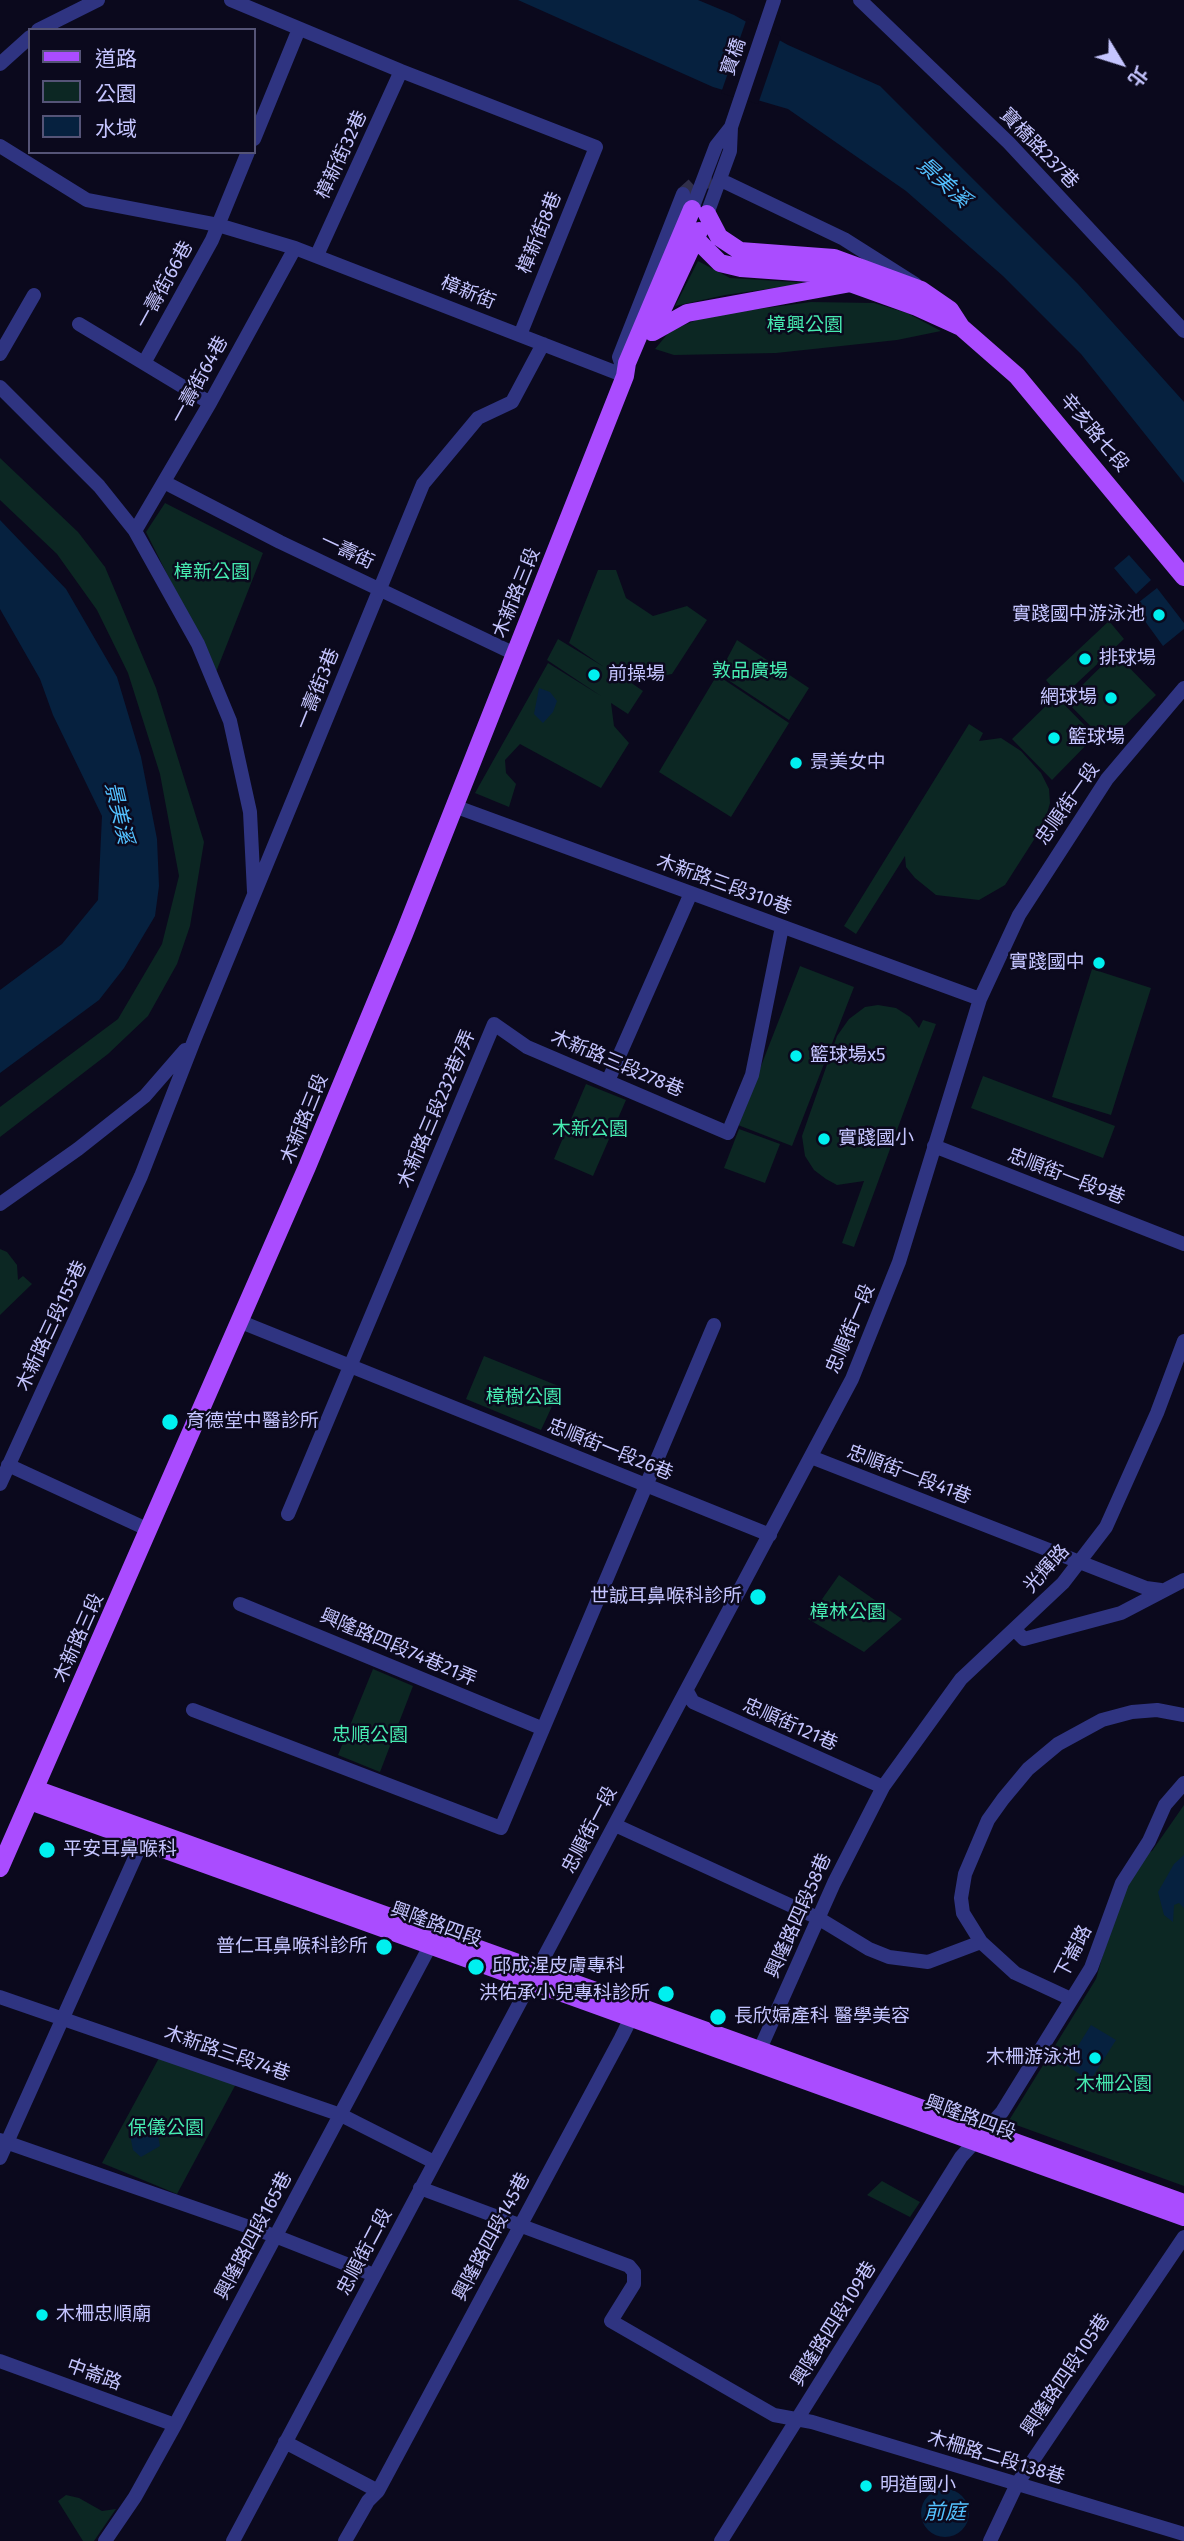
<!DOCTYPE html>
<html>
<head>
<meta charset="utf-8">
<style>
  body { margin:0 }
  #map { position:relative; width:1184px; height:2541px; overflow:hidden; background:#0b091d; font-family:"Fira Sans","Noto Sans TC",sans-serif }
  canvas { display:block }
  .legend { position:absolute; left:28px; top:28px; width:228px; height:126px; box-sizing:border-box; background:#0b091d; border:2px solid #555477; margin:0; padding:9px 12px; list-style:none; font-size:21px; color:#c5c5ff }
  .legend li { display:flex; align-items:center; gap:14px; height:35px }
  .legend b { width:35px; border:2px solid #555477 }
  .north { position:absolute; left:1086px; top:28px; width:70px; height:70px; -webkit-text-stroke:5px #0b091d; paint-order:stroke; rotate:128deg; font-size:19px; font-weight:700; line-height:28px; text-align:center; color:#c5c5ff }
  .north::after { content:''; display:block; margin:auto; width:24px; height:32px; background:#c5c5ff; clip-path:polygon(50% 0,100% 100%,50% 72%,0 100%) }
</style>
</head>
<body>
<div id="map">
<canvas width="1184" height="2541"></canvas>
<ul class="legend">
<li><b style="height:9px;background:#aa4cff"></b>道路</li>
<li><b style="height:19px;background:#0c2723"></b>公園</li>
<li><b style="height:19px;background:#06213f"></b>水域</li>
</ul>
<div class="north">北</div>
</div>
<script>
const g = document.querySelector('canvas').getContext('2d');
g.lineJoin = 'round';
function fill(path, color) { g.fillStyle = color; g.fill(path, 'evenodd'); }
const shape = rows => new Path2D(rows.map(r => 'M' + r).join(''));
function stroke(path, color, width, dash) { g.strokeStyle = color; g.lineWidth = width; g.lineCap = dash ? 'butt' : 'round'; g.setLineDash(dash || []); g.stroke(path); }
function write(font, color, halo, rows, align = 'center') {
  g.font = font + ' "Fira Sans","Noto Sans TC",sans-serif'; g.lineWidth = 5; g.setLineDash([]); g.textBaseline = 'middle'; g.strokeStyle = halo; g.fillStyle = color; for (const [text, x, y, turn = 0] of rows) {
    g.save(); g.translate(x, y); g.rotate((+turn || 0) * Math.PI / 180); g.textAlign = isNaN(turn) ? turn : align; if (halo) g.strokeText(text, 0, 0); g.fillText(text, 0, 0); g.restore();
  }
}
const green = shape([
  [698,261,730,278,809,283,725,295,675,306],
  [811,302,874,303,907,313,941,331,897,340,776,353,674,355,655,349,670,331,706,316],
  [0,458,78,532,105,567,156,688,204,842,190,926,177,964,148,1016,108,1054,0,1137,0,1107,118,1019,162,944,179,876,160,774,128,673,97,610,57,554,0,500],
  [165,503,263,553,216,672,146,532],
  [598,570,616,570,626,598,653,616,687,606,707,620,672,674,630,682,643,691,628,714,611,703,614,726,629,743,601,788,520,744,505,760,506,773,516,784,509,807,475,793,548,663,601,696,547,660,558,639,604,667,569,643],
  [1109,621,1124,639,1061,698,1046,680],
  [737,640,809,688,789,720,719,674],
  [1115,653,1156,695,1107,743,1066,701],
  [717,675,789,723,731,817,659,772],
  [1056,696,1095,736,1052,780,1012,739],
  [969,724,983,733,979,741,1001,738,1021,751,1041,773,1049,789,1050,803,1044,824,1005,885,979,900,936,895,915,878,906,867,905,856,856,934,844,926],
  [800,966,854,987,792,1146,738,1125],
  [1092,969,1151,988,1111,1115,1052,1097],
  [878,1005,896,1008,910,1017,919,1028,923,1020,936,1024,854,1247,842,1243,864,1181,837,1185,826,1179,814,1170,805,1156,802,1136,837,1036,849,1019,865,1007],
  [983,1076,1115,1126,1103,1158,971,1108],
  [586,1084,626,1100,593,1176,554,1159],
  [739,1129,780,1144,765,1183,724,1168],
  [0,1249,7,1252,17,1265,18,1280,23,1276,32,1284,0,1315],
  [484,1356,561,1387,541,1430,466,1399],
  [839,1575,902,1619,864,1652,808,1619],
  [373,1669,413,1686,380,1772,338,1755],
  [1184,1805,1184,2186,1008,2122,1096,1979,1113,1920,1114,1902,1143,1855,1152,1851],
  [159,2058,237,2082,177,2194,102,2163],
  [882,2181,920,2202,910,2217,867,2195],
  [66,2495,79,2498,102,2511,116,2509,94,2541,83,2541,58,2501]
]);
const water = shape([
  [518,0,698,0,734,15,788,45,880,86,1078,284,1184,402,1184,483,1081,354,1003,276,906,191,788,109,713,87],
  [0,520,66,589,117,677,141,757,157,839,159,886,155,916,124,968,99,1000,0,1073,0,990,62,944,98,900,102,816,53,715,40,679,0,609],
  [1129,555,1151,580,1136,594,1114,568],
  [1157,588,1184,623,1184,629,1163,646,1134,606],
  [539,688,550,692,557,701,553,712,543,723,534,714],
  [1184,1855,1184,1908,1179,1903,1174,1905,1173,1922,1164,1915,1158,1892,1174,1864],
  [1091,2025,1116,2040,1090,2081,1066,2065],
  [155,2121,160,2146,141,2157,133,2150,130,2135,134,2127],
  '921 2513a24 24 0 1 1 48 0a24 24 0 1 1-48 0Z'
]);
const pier = shape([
  [747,18,781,37,758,104,721,93]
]);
const minorTunnel = shape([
  [683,194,695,183,712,181]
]);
const minor = shape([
  [231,0,401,71,596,147,520,335],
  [860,0,1009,143,1184,331],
  [38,30,98,0],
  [0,64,30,37],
  [254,139,299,29],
  [0,146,87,200,218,225,295,248,625,376],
  [727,183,844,239,915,284],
  [692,209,716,146,731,127],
  [707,214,730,151,731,127,774,0],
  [317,255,401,71],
  [79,324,210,403],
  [0,354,34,295],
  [144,363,212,240,248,152],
  [625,375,619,357,683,194],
  [0,387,99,486,135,531,198,644,230,721,250,812,254,892],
  [164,482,280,542,515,654],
  [135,531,210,403,295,248],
  [454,806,980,999],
  [608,1081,691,893],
  [934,1146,1184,1244],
  [0,1204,78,1149,145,1096,185,1050],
  [241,1322,770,1535],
  [811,1457,1146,1588,1161,1590],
  [8,1465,149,1530],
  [0,1484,141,1176,195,1038,423,484,478,418,512,402,543,344],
  [288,1514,494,1024,527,1047,728,1133,752,1075,782,927],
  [240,1604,541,1728],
  [1015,1630,1024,1639,1121,1613,1184,1580],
  [687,1691,693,1702,883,1787],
  [193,1710,501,1828,714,1325],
  [615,1825,818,1918,869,1949,889,1957,928,1962,981,1942],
  [0,1997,341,2115,434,2162],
  [1071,1999,1015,1973,981,1942,963,1913,961,1898,965,1874,988,1820,1003,1799,1028,1769,1058,1744,1102,1720,1132,1712,1157,1710,1184,1715],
  [756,2058,834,1883,883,1787,961,1679,1063,1583,1106,1527,1157,1413,1184,1341],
  [0,2140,275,2236,374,2275],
  [0,2158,142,1842],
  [420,2188,629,2266,634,2272,634,2284,611,2321,774,2415,812,2422,1184,2534],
  [0,2361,175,2425],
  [285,2442,378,2491],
  [105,2541,135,2497,175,2425,430,1946],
  [233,2541,852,1379,899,1262,980,999,1019,915,1107,779,1184,688],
  [345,2541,368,2501,378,2491,621,2038,631,2018,628,2011],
  [721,2541,961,2157,1002,2112,1091,1968,1122,1883,1149,1841,1165,1805,1184,1783],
  [990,2541,1017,2484,1184,2237]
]);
const major = shape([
  [707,214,719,237,740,251,834,258,921,290,950,310,961,327,1017,376,1184,577],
  [685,228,720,263,741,268,825,274,917,307,961,327],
  [652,332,699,231],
  [653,332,687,313,851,283],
  [35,1789,1184,2203],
  [30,1801,1184,2217],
  [0,1868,307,1167,404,934,625,376,627,363,692,209]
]);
const markers = [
  [1159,615,7,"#00f0ef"],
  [1085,659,7,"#00f0ef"],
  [594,675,7,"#00f0ef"],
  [1111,698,7,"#00f0ef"],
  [1054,738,7,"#00f0ef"],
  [796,763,7,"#00f0ef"],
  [1099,963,7,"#00f0ef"],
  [796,1056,7,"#00f0ef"],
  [824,1139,7,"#00f0ef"],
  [170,1422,9,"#00f0ef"],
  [758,1597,9,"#00f0ef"],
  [47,1850,9,"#00f0ef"],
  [384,1947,9,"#00f0ef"],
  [476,1967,9,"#00f0ef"],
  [666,1994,9,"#00f0ef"],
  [718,2017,9,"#00f0ef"],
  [1095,2058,7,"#00f0ef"],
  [42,2315,7,"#00f0ef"],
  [866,2486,7,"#00f0ef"]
];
const streetNames = [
  ["寶橋",734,57,-71],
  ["寶橋路237巷",1039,149,46],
  ["樟新街32巷",342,155,-65],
  ["樟新街8巷",540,233,-68],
  ["一壽街66巷",165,285,-61],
  ["樟新街",468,293,22],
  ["一壽街64巷",200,380,-61],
  ["辛亥路七段",1094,433,50],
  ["一壽街",347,552,25],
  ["木新路三段",517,593,-68],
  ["一壽街3巷",318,689,-68],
  ["忠順街一段",1068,804,-55],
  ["木新路三段310巷",724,885,20],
  ["木新路三段278巷",617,1064,23],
  ["木新路三段232巷7弄",437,1109,-67],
  ["木新路三段",305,1119,-68],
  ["忠順街一段9巷",1066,1177,21],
  ["木新路三段155巷",52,1326,-65],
  ["忠順街一段",851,1329,-67],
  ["忠順街一段26巷",610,1450,22],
  ["忠順街一段41巷",909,1475,21],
  ["光輝路",1047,1569,-48],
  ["木新路三段",79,1638,-66],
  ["興隆路四段74巷21弄",398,1648,23],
  ["忠順街121巷",790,1725,24],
  ["忠順街一段",590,1830,-62],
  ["興隆路四段58巷",799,1916,-66],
  ["興隆路四段",436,1925,20],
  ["下崙路",1074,1952,-63],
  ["木新路三段74巷",227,2054,19],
  ["興隆路四段",970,2118,20],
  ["興隆路四段165巷",254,2236,-62],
  ["興隆路四段145巷",492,2237,-62],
  ["忠順街二段",365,2252,-62],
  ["興隆路四段109巷",834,2324,-58],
  ["中崙路",94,2375,20],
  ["興隆路四段105巷",1066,2375,-56],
  ["木柵路二段138巷",996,2458,17]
];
const parkNames = [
  ["樟興公園",805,326],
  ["樟新公園",212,573],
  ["敦品廣場",750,672],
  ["木新公園",590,1130],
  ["樟樹公園",524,1398],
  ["樟林公園",848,1613],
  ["忠順公園",370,1736],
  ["木柵公園",1114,2085],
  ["保儀公園",166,2129]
];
const poiNames = [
  ["實踐國中游泳池",1145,615,"right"],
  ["排球場",1099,659],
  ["前操場",608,675],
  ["網球場",1097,698,"right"],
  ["籃球場",1068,738],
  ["景美女中",810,763],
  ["實踐國中",1085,963,"right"],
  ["籃球場x5",810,1056],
  ["實踐國小",838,1139],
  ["育德堂中醫診所",186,1422],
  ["世誠耳鼻喉科診所",742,1597,"right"],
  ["平安耳鼻喉科",63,1850],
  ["普仁耳鼻喉科診所",368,1947,"right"],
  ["邱成湦皮膚專科",492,1967],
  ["洪佑承小兒專科診所",650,1994,"right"],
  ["長欣婦產科 醫學美容",734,2017],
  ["木柵游泳池",1081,2058,"right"],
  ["木柵忠順廟",56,2315],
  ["明道國小",880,2486]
];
const waterNames = [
  ["景美溪",943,183,42],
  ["景美溪",118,813,77],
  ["前庭",945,2513]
];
fill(green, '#0c2723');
fill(water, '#06213f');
fill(pier, '#0b091d');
stroke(minorTunnel, '#302f4a', 14, [14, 7]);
stroke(minor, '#2f3481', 14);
stroke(major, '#aa4cff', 18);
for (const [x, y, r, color] of markers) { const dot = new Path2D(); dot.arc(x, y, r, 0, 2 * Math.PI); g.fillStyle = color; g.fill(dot); stroke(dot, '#0b091d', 2.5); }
write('19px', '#c5c5ff', '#0b091d', streetNames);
write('19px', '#46eab0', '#0b091d', parkNames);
write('19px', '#c5c5ff', '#0b091d', poiNames, 'left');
write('italic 21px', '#53c1ff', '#0b091d', waterNames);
</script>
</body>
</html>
